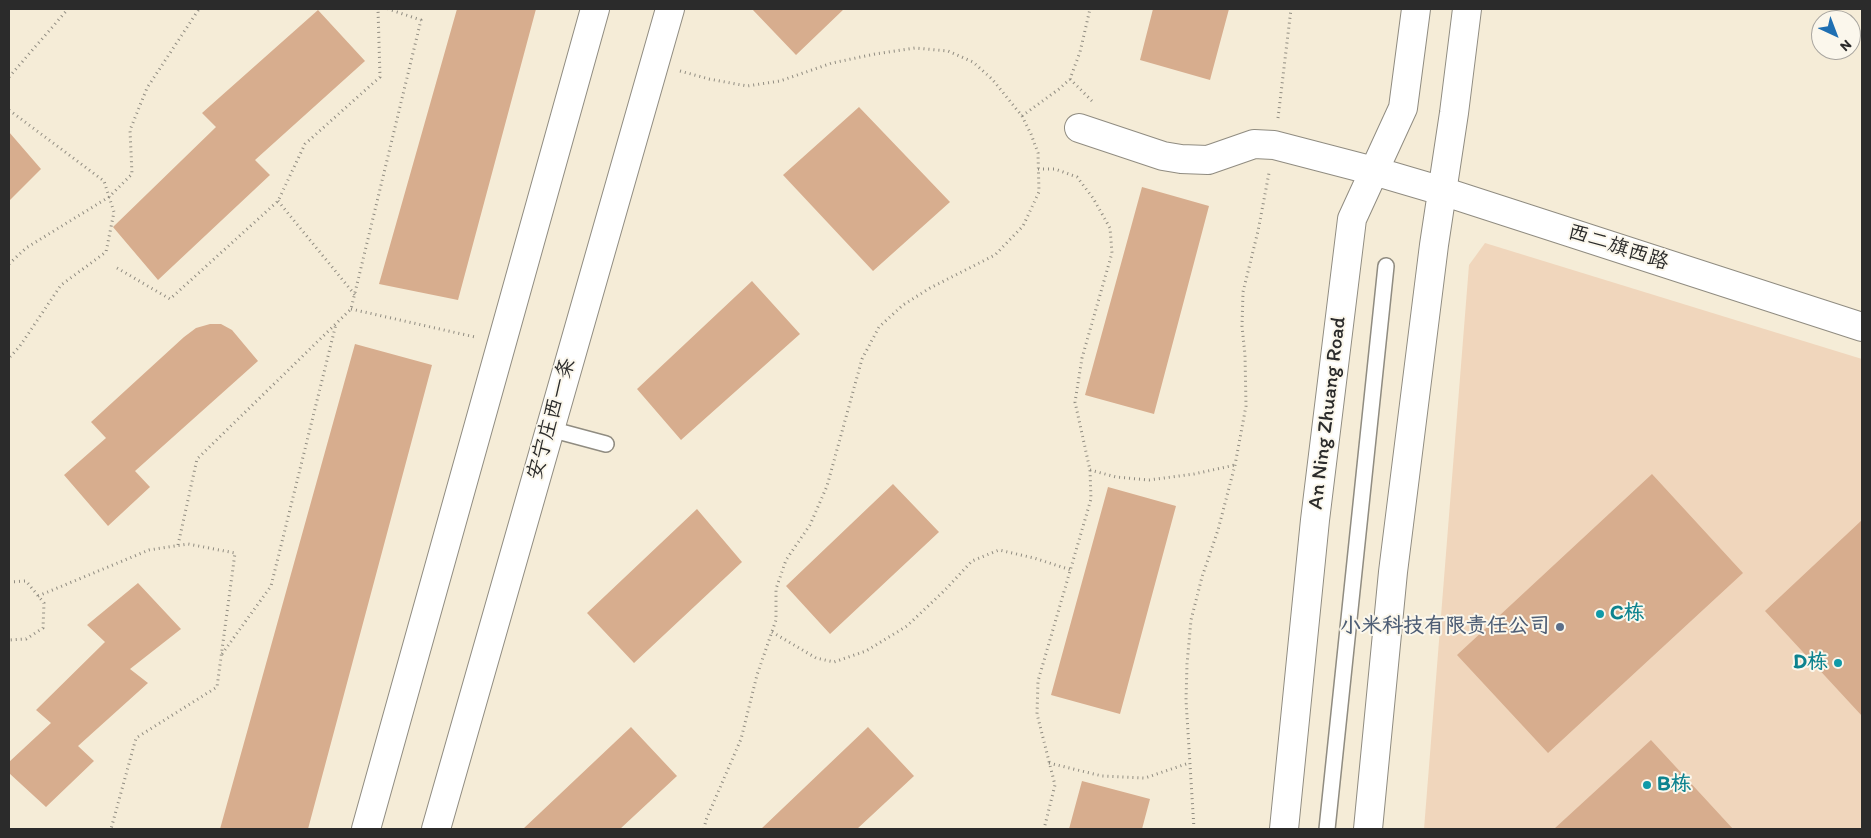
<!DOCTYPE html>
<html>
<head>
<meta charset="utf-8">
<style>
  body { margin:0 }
  #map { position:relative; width:1871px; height:838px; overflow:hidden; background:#f5ecd7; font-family:Itim,sans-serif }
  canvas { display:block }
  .frame { position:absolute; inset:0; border:10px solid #2b2b2b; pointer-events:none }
  .north { position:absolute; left:1811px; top:10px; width:50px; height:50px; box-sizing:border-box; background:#fbf7ec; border:1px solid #a8a59f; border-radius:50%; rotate:137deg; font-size:14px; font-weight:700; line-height:20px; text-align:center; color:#2b2b2b }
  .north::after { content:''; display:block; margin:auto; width:18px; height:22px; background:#1f6fb2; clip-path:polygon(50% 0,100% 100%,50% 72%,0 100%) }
</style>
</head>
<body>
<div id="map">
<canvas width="1871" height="838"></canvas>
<div class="frame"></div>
<div class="north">N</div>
</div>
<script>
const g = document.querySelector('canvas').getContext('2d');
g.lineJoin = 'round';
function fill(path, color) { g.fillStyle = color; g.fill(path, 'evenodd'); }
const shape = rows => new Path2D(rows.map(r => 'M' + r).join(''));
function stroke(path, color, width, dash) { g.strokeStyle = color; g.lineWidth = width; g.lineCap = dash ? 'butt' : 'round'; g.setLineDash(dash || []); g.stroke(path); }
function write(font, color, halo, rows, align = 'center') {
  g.font = font + ' Itim,"LXGW WenKai TC",sans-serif'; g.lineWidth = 4; g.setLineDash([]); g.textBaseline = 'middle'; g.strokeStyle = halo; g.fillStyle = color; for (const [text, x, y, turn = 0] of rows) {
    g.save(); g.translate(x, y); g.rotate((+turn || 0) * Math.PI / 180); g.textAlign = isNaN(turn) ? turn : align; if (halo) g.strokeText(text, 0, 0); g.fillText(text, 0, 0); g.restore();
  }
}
const built = shape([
  [1485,243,1862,359,1862,829,1424,829,1469,265]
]);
const building = shape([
  [457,9,536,9,458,300,379,284],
  [752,9,844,9,796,55],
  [1153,9,1229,9,1210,80,1140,60],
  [318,10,365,61,255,160,270,175,158,280,113,227,216,127,202,113],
  [859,107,950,202,873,271,783,175],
  [9,132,41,169,9,201],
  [1142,187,1209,206,1154,414,1085,395],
  [752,281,800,334,681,440,637,389],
  [210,324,221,324,232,330,258,361,135,471,150,487,108,526,64,475,106,438,91,422,184,337,196,328],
  [355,344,432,365,308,829,220,829],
  [1652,474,1743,573,1548,753,1457,655],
  [893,484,939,532,830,634,786,586],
  [1108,487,1176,506,1120,714,1051,695],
  [697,509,742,562,634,663,587,613],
  [1862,520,1862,716,1765,611],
  [138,583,181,629,130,669,148,683,78,746,94,761,46,807,9,773,9,762,51,723,36,710,105,642,87,625],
  [631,727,677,776,620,829,523,829],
  [868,727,914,776,857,829,761,829],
  [1651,740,1733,829,1554,829],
  [1082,781,1150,799,1142,829,1069,829]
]);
const path = shape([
  [680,71,709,79,747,86,780,81,832,63,875,54,915,48,948,51,973,62,992,79,1022,116,1031,134,1038,153,1039,192,1023,226,995,255,930,288,903,305,879,327,862,359,827,486,810,525,786,560,776,589,776,620,757,675,741,739,706,820,704,829],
  [9,77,68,9],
  [1070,79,1092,101],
  [9,110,104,181,114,212,106,252,61,285,20,346,9,358],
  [1022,116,1059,89,1070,79,1080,52,1090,9],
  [1278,118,1291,9],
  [1038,169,1055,169,1077,177,1093,198,1110,228,1112,253,1082,358,1075,402,1090,470,1091,499,1038,681,1037,714,1055,785,1044,829],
  [278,201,355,295],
  [9,264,26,248,109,197,132,174,130,130,147,88,199,9],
  [117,268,170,299,278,201,305,144,380,77,378,9],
  [351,309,475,337],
  [1090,470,1116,477,1149,480,1194,474,1235,465],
  [178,545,197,459,351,309,421,20,388,9],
  [9,582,26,581,44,603,43,628,26,639,9,640],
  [38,596,149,550,188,544,235,553,217,687,136,738,111,829],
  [772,632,816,658,834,662,866,651,907,626,945,590,972,561,999,550,1034,558,1071,570],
  [222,654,271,586,336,324],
  [1049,763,1102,776,1145,778,1189,763],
  [1194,829,1186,700,1187,664,1191,620,1202,577,1218,530,1235,465,1246,406,1245,355,1242,326,1243,292,1258,231,1269,173]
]);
const service = shape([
  [550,429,606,444],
  [1327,829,1386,266]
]);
const minor = shape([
  [1079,128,1163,156,1181,159,1208,160,1254,144,1274,145,1374,171],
  [366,829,595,9]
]);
const tertiary = shape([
  [1374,171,1442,191,1862,327],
  [436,829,670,9],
  [1284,829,1315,520,1352,219,1403,108,1416,9],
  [1368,829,1393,572,1434,245,1454,113,1467,9]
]);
const markers = [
  [1600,614,5,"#0f9aa8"],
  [1560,627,5,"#5c6f8a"],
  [1838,663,5,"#0f9aa8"],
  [1647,785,5,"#0f9aa8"]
];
const streetNames = [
  ["西二旗西路",1618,248,18],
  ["An Ning Zhuang Road",1328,413,-83],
  ["安宁庄西一条",552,419,-74]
];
const cultureNames = [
  ["C栋",1610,614],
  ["D栋",1828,663,"right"],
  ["B栋",1657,785]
];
const serviceNames = [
  ["小米科技有限责任公司",1550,627]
];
fill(built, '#f0d6bc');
fill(building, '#d7ad8e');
stroke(service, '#908c81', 18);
stroke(minor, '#908c81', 30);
stroke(tertiary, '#908c81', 30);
stroke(path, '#908c81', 3, [1, 4]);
stroke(service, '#fff', 15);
stroke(minor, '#fff', 28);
stroke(tertiary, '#fff', 28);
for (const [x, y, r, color] of markers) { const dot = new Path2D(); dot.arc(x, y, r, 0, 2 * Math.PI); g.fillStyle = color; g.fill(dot); stroke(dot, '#fbf7ec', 2); }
write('21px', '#2b2b2b', '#fbf7ec', streetNames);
write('bold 21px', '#0d838f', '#fbf7ec', cultureNames, 'left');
write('bold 21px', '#4e5e75', '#fbf7ec', serviceNames, 'right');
</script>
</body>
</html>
